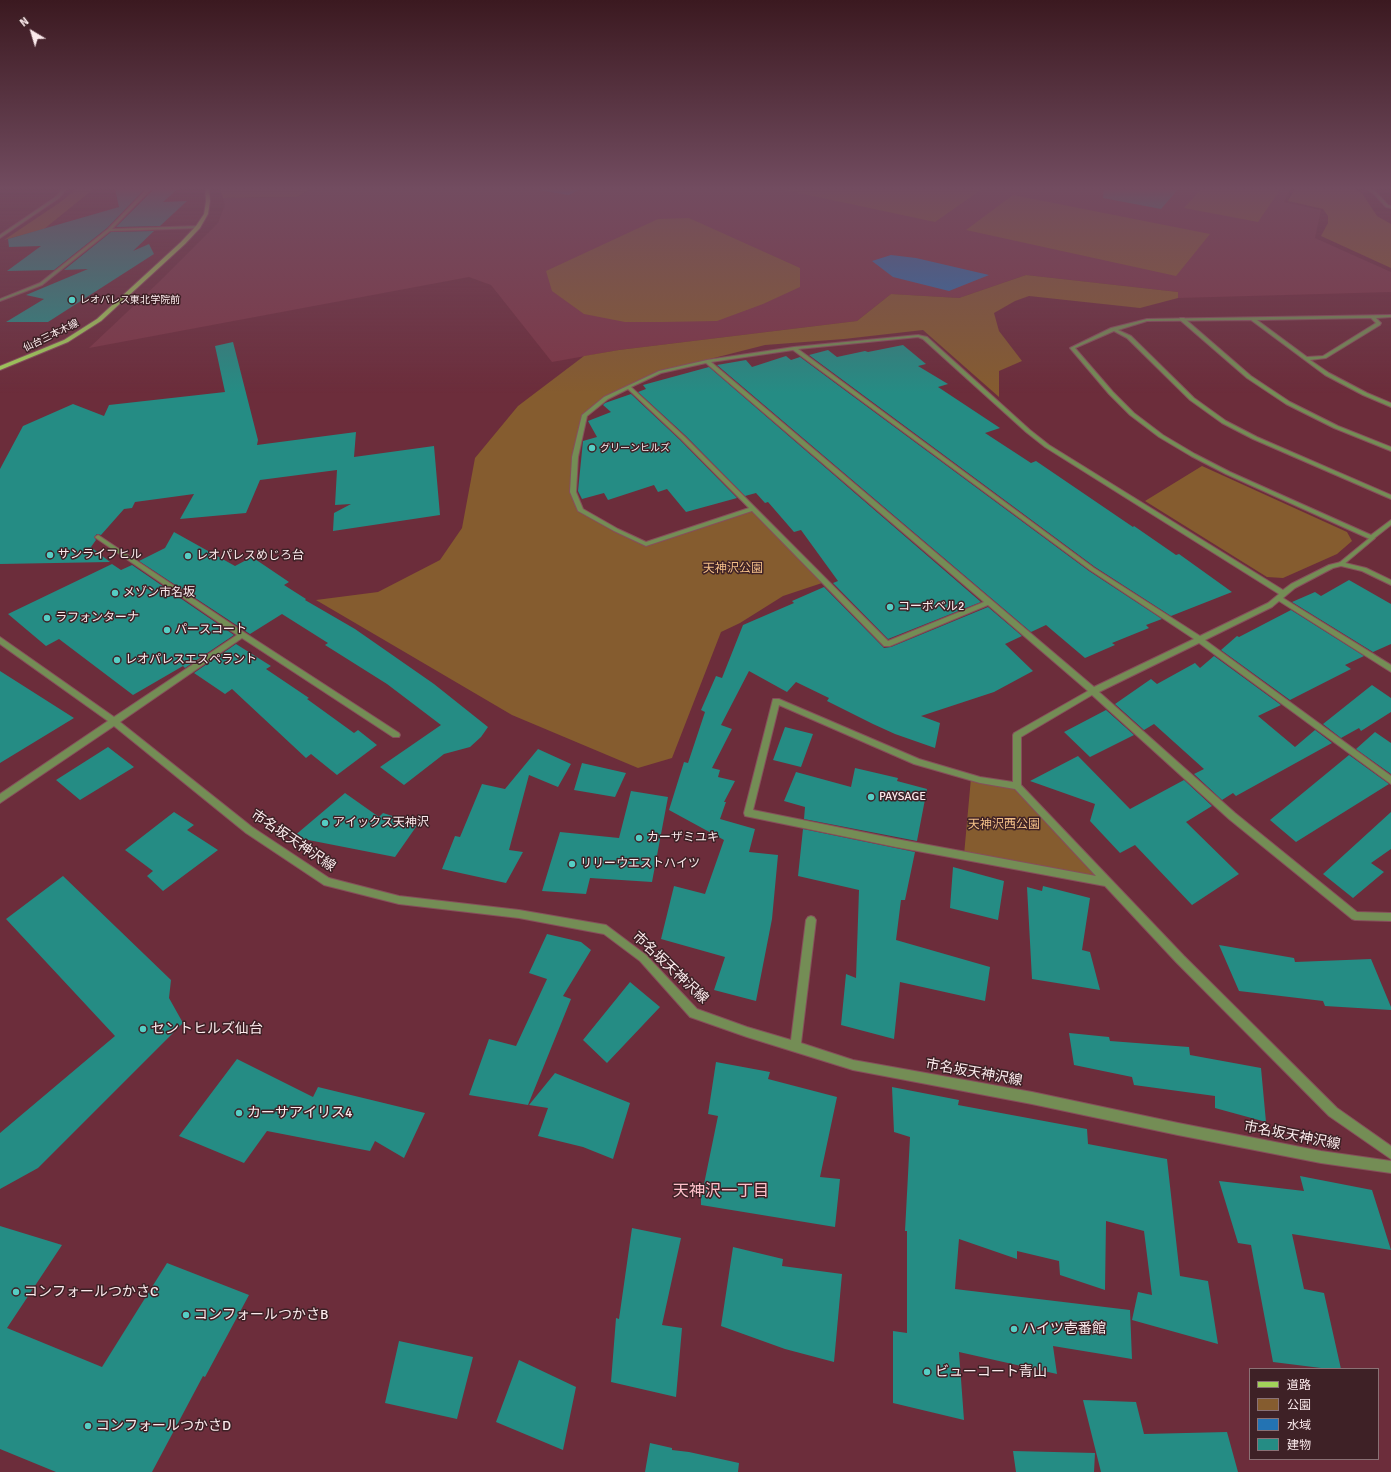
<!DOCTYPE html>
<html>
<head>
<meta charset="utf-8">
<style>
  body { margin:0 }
  #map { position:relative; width:1391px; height:1472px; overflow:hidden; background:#6c2d3b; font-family:Signika,"Noto Sans JP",sans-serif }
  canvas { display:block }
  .legend { position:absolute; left:1249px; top:1368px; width:130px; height:92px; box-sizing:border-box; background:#3e2126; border:1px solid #8a7175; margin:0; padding:5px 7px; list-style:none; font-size:12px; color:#fbeaec }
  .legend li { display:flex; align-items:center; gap:8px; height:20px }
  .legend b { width:20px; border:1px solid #8a7175 }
  .north { position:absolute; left:12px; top:12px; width:40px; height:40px; -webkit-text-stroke:3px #3e2126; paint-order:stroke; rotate:322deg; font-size:11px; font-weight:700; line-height:16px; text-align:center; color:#fbeaec }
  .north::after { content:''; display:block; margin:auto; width:14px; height:18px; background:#fbeaec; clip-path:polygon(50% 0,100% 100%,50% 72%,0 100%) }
</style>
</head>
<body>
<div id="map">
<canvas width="1391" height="1472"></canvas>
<ul class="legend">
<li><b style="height:5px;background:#a2d25a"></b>道路</li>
<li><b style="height:11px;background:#855c2f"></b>公園</li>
<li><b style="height:11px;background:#2373b3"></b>水域</li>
<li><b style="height:11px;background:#258c84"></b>建物</li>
</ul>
<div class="north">N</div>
</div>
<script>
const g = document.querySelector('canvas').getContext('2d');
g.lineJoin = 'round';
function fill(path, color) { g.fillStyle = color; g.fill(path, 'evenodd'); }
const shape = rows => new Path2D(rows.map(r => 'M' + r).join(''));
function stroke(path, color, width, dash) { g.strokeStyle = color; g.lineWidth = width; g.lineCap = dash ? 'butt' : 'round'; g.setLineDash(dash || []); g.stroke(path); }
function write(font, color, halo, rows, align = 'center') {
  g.font = font + ' Signika,"Noto Sans JP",sans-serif'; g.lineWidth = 3; g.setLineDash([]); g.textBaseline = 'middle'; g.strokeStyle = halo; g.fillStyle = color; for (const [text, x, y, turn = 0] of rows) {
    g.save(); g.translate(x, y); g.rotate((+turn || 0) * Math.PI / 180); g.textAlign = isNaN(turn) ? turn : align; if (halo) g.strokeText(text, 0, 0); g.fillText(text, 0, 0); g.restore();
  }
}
const built = shape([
  [314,187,1292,187,1284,202,1321,210,1315,238,1391,272,1391,292,1178,298,1178,292,1026,275,959,298,891,294,857,321,619,350,552,362,491,285,469,277,89,348,160,281,218,223,225,205,223,198,297,197]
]);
const green = shape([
  [76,187,96,187,44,229,4,240,59,203,73,192],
  [219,187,314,187,297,197,223,198],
  [771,187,985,187,935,222],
  [1203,187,1282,187,1258,222,1184,208],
  [1296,187,1352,187,1362,193,1377,216,1391,224,1391,268,1321,236,1328,223,1328,216,1323,209,1288,201],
  [1013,195,1210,234,1176,276,966,230],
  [689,218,800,268,800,287,763,304,717,321,662,322,625,322,584,314,552,291,546,271,658,219],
  [1026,275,1178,292,1178,298,1140,308,1029,296,1015,301,994,313,999,331,1022,361,999,371,999,397,923,330,844,339,765,345,659,372,606,398,585,415,575,457,573,492,580,510,646,544,753,509,825,582,783,596,740,623,721,632,672,758,638,768,512,715,316,600,378,592,440,560,462,528,475,458,518,406,584,356,619,350,857,321,891,294,959,298],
  [1202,466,1347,532,1352,541,1337,554,1283,578,1267,577,1145,501],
  [971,778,1017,786,1107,882,964,855]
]);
const water = shape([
  [526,187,584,187,569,195,526,188],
  [891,255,916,258,989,275,949,291,893,277,872,261]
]);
const building = shape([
  [1104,187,1180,187,1161,209,1103,198],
  [179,188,163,202,187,201,160,226,116,227,154,189],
  [115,189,145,189,107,228,54,270,7,271,41,246,9,247,8,239,119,207],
  [154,231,133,251,149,244,154,254,48,322,6,322,44,299,26,295,88,269,64,270,111,232],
  [233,342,258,440,257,445,356,432,354,457,434,446,440,515,333,531,334,513,351,504,335,505,337,470,260,480,246,513,180,519,194,494,135,502,132,508,124,509,101,535,97,534,94,537,96,540,91,547,110,562,0,564,0,469,23,426,73,404,104,416,109,405,225,392,215,346],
  [903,345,926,364,918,366,948,384,938,387,1000,428,985,433,1031,463,1036,461,1133,527,1134,526,1176,555,1179,554,1232,592,1171,616,1095,567,809,355,828,350,837,357,865,351,868,352],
  [786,356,791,360,800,357,1089,571,1162,619,1146,625,1149,628,1112,643,1115,645,1085,658,1046,625,1031,632,717,365,746,360,752,367],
  [709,367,981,602,888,639,833,583,838,581,801,530,794,532,768,502,765,503,756,493,745,496,686,436,638,392,646,389,643,385],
  [631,394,680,440,737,498,686,512,667,489,658,492,654,485,608,500,604,493,582,499,578,491,583,441,597,437,588,421,611,412,603,405,605,403],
  [174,532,235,566,252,557,289,582,284,585,306,599,305,600,355,629,434,684,488,727,481,737,470,747,444,754,404,785,380,767,441,725,387,684,325,645,328,643,282,614,250,634,139,561,165,548],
  [112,564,121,570,132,565,234,635,185,668,183,666,133,695,59,639,46,646,8,614],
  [1349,580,1391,604,1391,644,1373,652,1292,602,1315,592,1321,596],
  [824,587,884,648,891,647,988,607,1022,636,1005,644,1033,671,994,692,921,716,940,723,935,748,895,734,873,724,827,701,829,698,796,682,787,692,749,671,721,725,732,729,712,768,720,770,718,777,735,781,724,802,726,802,720,819,755,829,749,852,778,855,772,919,756,1001,714,990,725,957,661,939,674,886,705,894,724,840,669,810,684,762,688,763,705,712,701,710,716,676,722,678,743,625,794,603,792,601],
  [1291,610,1364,656,1345,665,1351,669,1290,700,1221,650,1237,636,1239,637],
  [236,644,271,666,266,669,309,698,307,699,354,733,358,730,377,745,337,775,311,754,306,758,232,689,225,694,194,673],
  [1214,656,1281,705,1258,716,1295,747,1315,730,1332,743,1236,796,1233,793,1222,800,1194,774,1204,769,1154,724,1144,730,1115,704,1151,679,1157,684,1195,663,1200,668],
  [0,671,74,718,0,763],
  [1372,685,1391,698,1391,712,1361,731,1359,728,1341,738,1323,724],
  [1106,710,1134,735,1090,757,1064,732],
  [785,727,813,734,801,767,773,760],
  [1375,732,1391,743,1391,774,1356,749],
  [108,747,134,767,80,800,56,780],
  [538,749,571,764,558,787,529,775,509,850,523,852,506,883,442,869,455,836,460,837,482,784,505,789],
  [1349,755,1389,784,1296,842,1270,820],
  [1078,756,1130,809,1184,780,1212,806,1186,822,1239,874,1192,905,1135,845,1120,853,1090,821,1095,804,1030,781],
  [582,763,626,773,615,797,574,790],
  [855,768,898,778,897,781,927,789,917,841,804,819,805,807,784,801,796,772,851,787],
  [631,791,668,797,652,882,590,878,586,894,542,891,560,832,619,838],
  [345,793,379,817,383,813,418,824,395,857,293,837],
  [174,812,194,825,187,830,218,850,163,891,147,876,153,871,125,850],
  [1391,812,1391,849,1371,863,1384,872,1353,898,1323,874],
  [803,829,915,852,905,900,901,900,896,940,990,967,985,1001,900,982,894,1039,841,1025,846,974,856,978,859,890,798,876],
  [953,867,1004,881,998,920,950,908],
  [63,876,171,980,169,998,183,1023,38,1168,0,1189,0,1133,115,1036,6,919],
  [1043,886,1090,898,1082,950,1090,952,1100,990,1032,979,1027,887,1042,891],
  [547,934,581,942,591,950,563,996,571,999,528,1105,469,1095,489,1039,516,1046,547,979,529,973],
  [1219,945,1294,958,1295,962,1371,959,1391,1007,1391,1010,1325,1006,1323,1001,1239,991],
  [630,982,660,1007,607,1063,583,1040],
  [1069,1033,1109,1037,1110,1041,1189,1047,1190,1055,1261,1068,1266,1122,1215,1108,1215,1096,1134,1085,1132,1077,1074,1065],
  [237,1059,313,1097,318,1087,425,1113,404,1158,375,1141,370,1151,267,1131,244,1163,179,1136],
  [716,1062,770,1072,768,1079,837,1097,820,1177,840,1179,835,1227,701,1205,701,1183,704,1184,718,1116,708,1114],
  [555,1073,630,1103,613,1159,583,1147,538,1136,548,1108,529,1105],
  [892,1087,959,1100,958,1105,1087,1129,1088,1144,1167,1159,1180,1276,1208,1281,1218,1344,1132,1320,1138,1292,1152,1295,1144,1231,1106,1221,1105,1290,1060,1275,1059,1261,1017,1251,1017,1259,959,1239,955,1289,1130,1310,1132,1359,1053,1346,1057,1374,959,1352,964,1420,893,1403,893,1331,907,1333,907,1231,905,1231,910,1137,894,1132],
  [1300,1176,1372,1190,1391,1250,1292,1234,1304,1289,1324,1293,1341,1369,1329,1369,1273,1362,1251,1245,1238,1243,1219,1181,1304,1191],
  [0,1226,62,1245,7,1328,102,1367,167,1263,249,1295,205,1377,203,1376,152,1472,56,1472,0,1449],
  [632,1228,681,1238,662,1325,682,1328,676,1397,611,1382,616,1318,619,1319],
  [733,1247,783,1259,782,1266,842,1274,834,1362,785,1349,721,1326],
  [399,1341,473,1357,457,1419,385,1403],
  [519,1360,576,1387,563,1450,496,1422],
  [1083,1400,1136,1402,1144,1434,1227,1432,1238,1472,1101,1472],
  [650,1443,672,1448,672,1450,689,1452,739,1463,738,1472,645,1472],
  [1013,1451,1095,1453,1094,1472,1016,1472]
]);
const pedestrian = shape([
  [1372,536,1375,538,1374,539,1343,565,1339,565,1339,563,1372,536]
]);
const minor = shape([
  [149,187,153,187,112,229,198,226,199,228,110,231,42,285,0,301,0,299,40,283,108,229,149,187],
  [1363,187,1367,187,1375,191,1388,205,1391,206,1391,208,1386,207,1373,193,1363,187],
  [1391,315,1391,317,1376,318,1381,323,1380,325,1326,358,1310,360,1329,373,1367,393,1391,403,1391,407,1363,395,1325,375,1251,320,1147,321,1118,330,1131,336,1194,398,1226,421,1257,437,1391,495,1391,499,1253,439,1222,423,1190,400,1127,338,1114,331,1075,348,1113,392,1134,413,1163,435,1195,454,1230,472,1371,535,1391,520,1391,525,1372,540,1226,474,1191,456,1159,437,1130,415,1109,394,1070,348,1111,328,1147,319,1391,315],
  [1371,318,1376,323,1323,356,1307,357,1257,320,1371,318],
  [918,335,927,337,1030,430,1049,445,1283,590,1291,584,1329,565,1341,562,1366,568,1391,580,1391,585,1362,571,1341,566,1333,568,1295,588,1283,598,1391,665,1391,672,1279,601,1272,607,1205,640,1391,776,1391,784,1199,643,1099,692,1235,813,1357,912,1391,913,1391,921,1355,920,1352,919,1229,819,1092,695,1021,737,1021,785,1184,956,1337,1108,1391,1146,1391,1159,1329,1116,1176,962,1105,886,896,847,745,816,744,813,773,699,779,699,919,759,980,777,1013,782,1013,735,1014,733,1088,691,988,605,890,646,884,646,752,511,646,546,614,531,578,511,570,492,572,457,582,415,604,397,659,371,707,360,794,347,918,335],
  [918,337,923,339,1026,432,1045,447,1279,594,1268,603,1200,636,1094,568,798,349,918,337],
  [793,350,1090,570,1194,639,1094,687,711,362,793,350],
  [706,363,984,602,888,641,685,437,631,387,661,373,706,363],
  [628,389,681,439,749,508,646,542,618,529,583,509,576,492,578,457,587,416,608,399,628,389],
  [779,705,914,764,980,783,1015,789,1096,876,896,839,753,810,779,705],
  [98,535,245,633,399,733,400,735,399,737,393,737,242,638,120,722,252,827,329,878,399,896,519,910,606,925,646,955,697,1009,747,1027,791,1040,806,920,808,917,811,916,814,917,816,920,801,1043,853,1060,1032,1092,1178,1123,1321,1151,1391,1161,1391,1173,1321,1163,1178,1135,1032,1104,853,1070,747,1037,690,1017,640,961,604,934,519,918,399,904,324,885,246,833,114,726,0,803,0,794,108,721,0,644,0,637,114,717,237,635,96,538,95,537,98,535]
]);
const tertiary = shape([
  [64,187,68,187,59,198,0,238,0,235,57,196,64,187],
  [1180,318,1184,318,1251,376,1290,402,1338,426,1391,447,1391,451,1334,428,1286,404,1247,378,1180,320,1180,318]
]);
const primary = shape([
  [205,187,209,187,210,201,208,214,200,228,185,244,101,321,68,342,0,370,0,366,64,340,97,319,181,242,196,226,204,214,206,201,205,187]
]);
const markers = [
  [72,300,4,"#56cec4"],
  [592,448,4,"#56cec4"],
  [50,555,4,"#56cec4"],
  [188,556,4,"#56cec4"],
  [115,593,4,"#56cec4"],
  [890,607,4,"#56cec4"],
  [47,618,4,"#56cec4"],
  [167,630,4,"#56cec4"],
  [117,660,4,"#56cec4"],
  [871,797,4,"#56cec4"],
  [325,823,4,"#56cec4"],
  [639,838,4,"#56cec4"],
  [572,864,4,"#56cec4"],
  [143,1029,4,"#56cec4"],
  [239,1113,4,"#56cec4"],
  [16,1292,4,"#56cec4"],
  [186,1315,4,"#56cec4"],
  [1014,1329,4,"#56cec4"],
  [927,1372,4,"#56cec4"],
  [88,1426,4,"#56cec4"]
];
const farPoinames = [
  ["レオパレス東北学院前",80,300],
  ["グリーンヒルズ",600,448]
];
const farStreetnames = [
  ["仙台三本木線",51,336,-26]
];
const poiNames = [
  ["サンライフヒル",58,555],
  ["レオパレスめじろ台",196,556],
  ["メゾン市名坂",123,593],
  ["コーポベル2",898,607],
  ["ラフォンターナ",55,618],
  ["パースコート",175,630],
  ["レオパレスエスペラント",125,660],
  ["PAYSAGE",879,797],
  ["アイックス天神沢",333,823],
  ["カーザミユキ",647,838],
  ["リリーウエストハイツ",580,864]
];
const parkNames = [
  ["天神沢公園",733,569],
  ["天神沢西公園",1004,825]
];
const nearStreetnames = [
  ["市名坂天神沢線",293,841,34],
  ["市名坂天神沢線",670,968,43],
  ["市名坂天神沢線",974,1073,10],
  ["市名坂天神沢線",1292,1136,11]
];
const nearPoinames = [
  ["セントヒルズ仙台",151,1029],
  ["カーサアイリス4",247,1113],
  ["コンフォールつかさC",24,1292],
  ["コンフォールつかさB",194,1315],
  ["ハイツ壱番館",1022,1329],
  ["ビューコート青山",935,1372],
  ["コンフォールつかさD",96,1426]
];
const nearNeighbourhoodnames = [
  ["天神沢一丁目",721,1192]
];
fill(built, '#7d3746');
fill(green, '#855c2f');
fill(water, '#2373b3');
fill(building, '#258c84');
stroke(pedestrian, '#864f5b', 2);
stroke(minor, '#864f5b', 2);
stroke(tertiary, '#864f5b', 2);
stroke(primary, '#864f5b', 2);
fill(pedestrian, '#748d55');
fill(minor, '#748d55');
fill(tertiary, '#748d55');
fill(primary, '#a2d25a');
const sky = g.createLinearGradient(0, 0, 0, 393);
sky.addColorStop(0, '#3b1920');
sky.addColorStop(0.48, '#724c60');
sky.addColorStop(1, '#724c6000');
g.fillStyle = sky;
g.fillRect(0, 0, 1391, 393);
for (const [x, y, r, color] of markers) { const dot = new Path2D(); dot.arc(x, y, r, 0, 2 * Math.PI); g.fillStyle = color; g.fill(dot); stroke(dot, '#3e2126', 1.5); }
write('10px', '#fbeaec', '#3e2126', farPoinames, 'left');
write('10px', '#fbeaec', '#3e2126', farStreetnames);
write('12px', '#fbeaec', '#3e2126', poiNames, 'left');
write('12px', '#f3bf88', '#3e2126', parkNames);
write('14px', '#fbeaec', '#3e2126', nearStreetnames);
write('14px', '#fbeaec', '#3e2126', nearPoinames, 'left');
write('16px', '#fec0ca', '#3e2126', nearNeighbourhoodnames);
</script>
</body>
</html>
